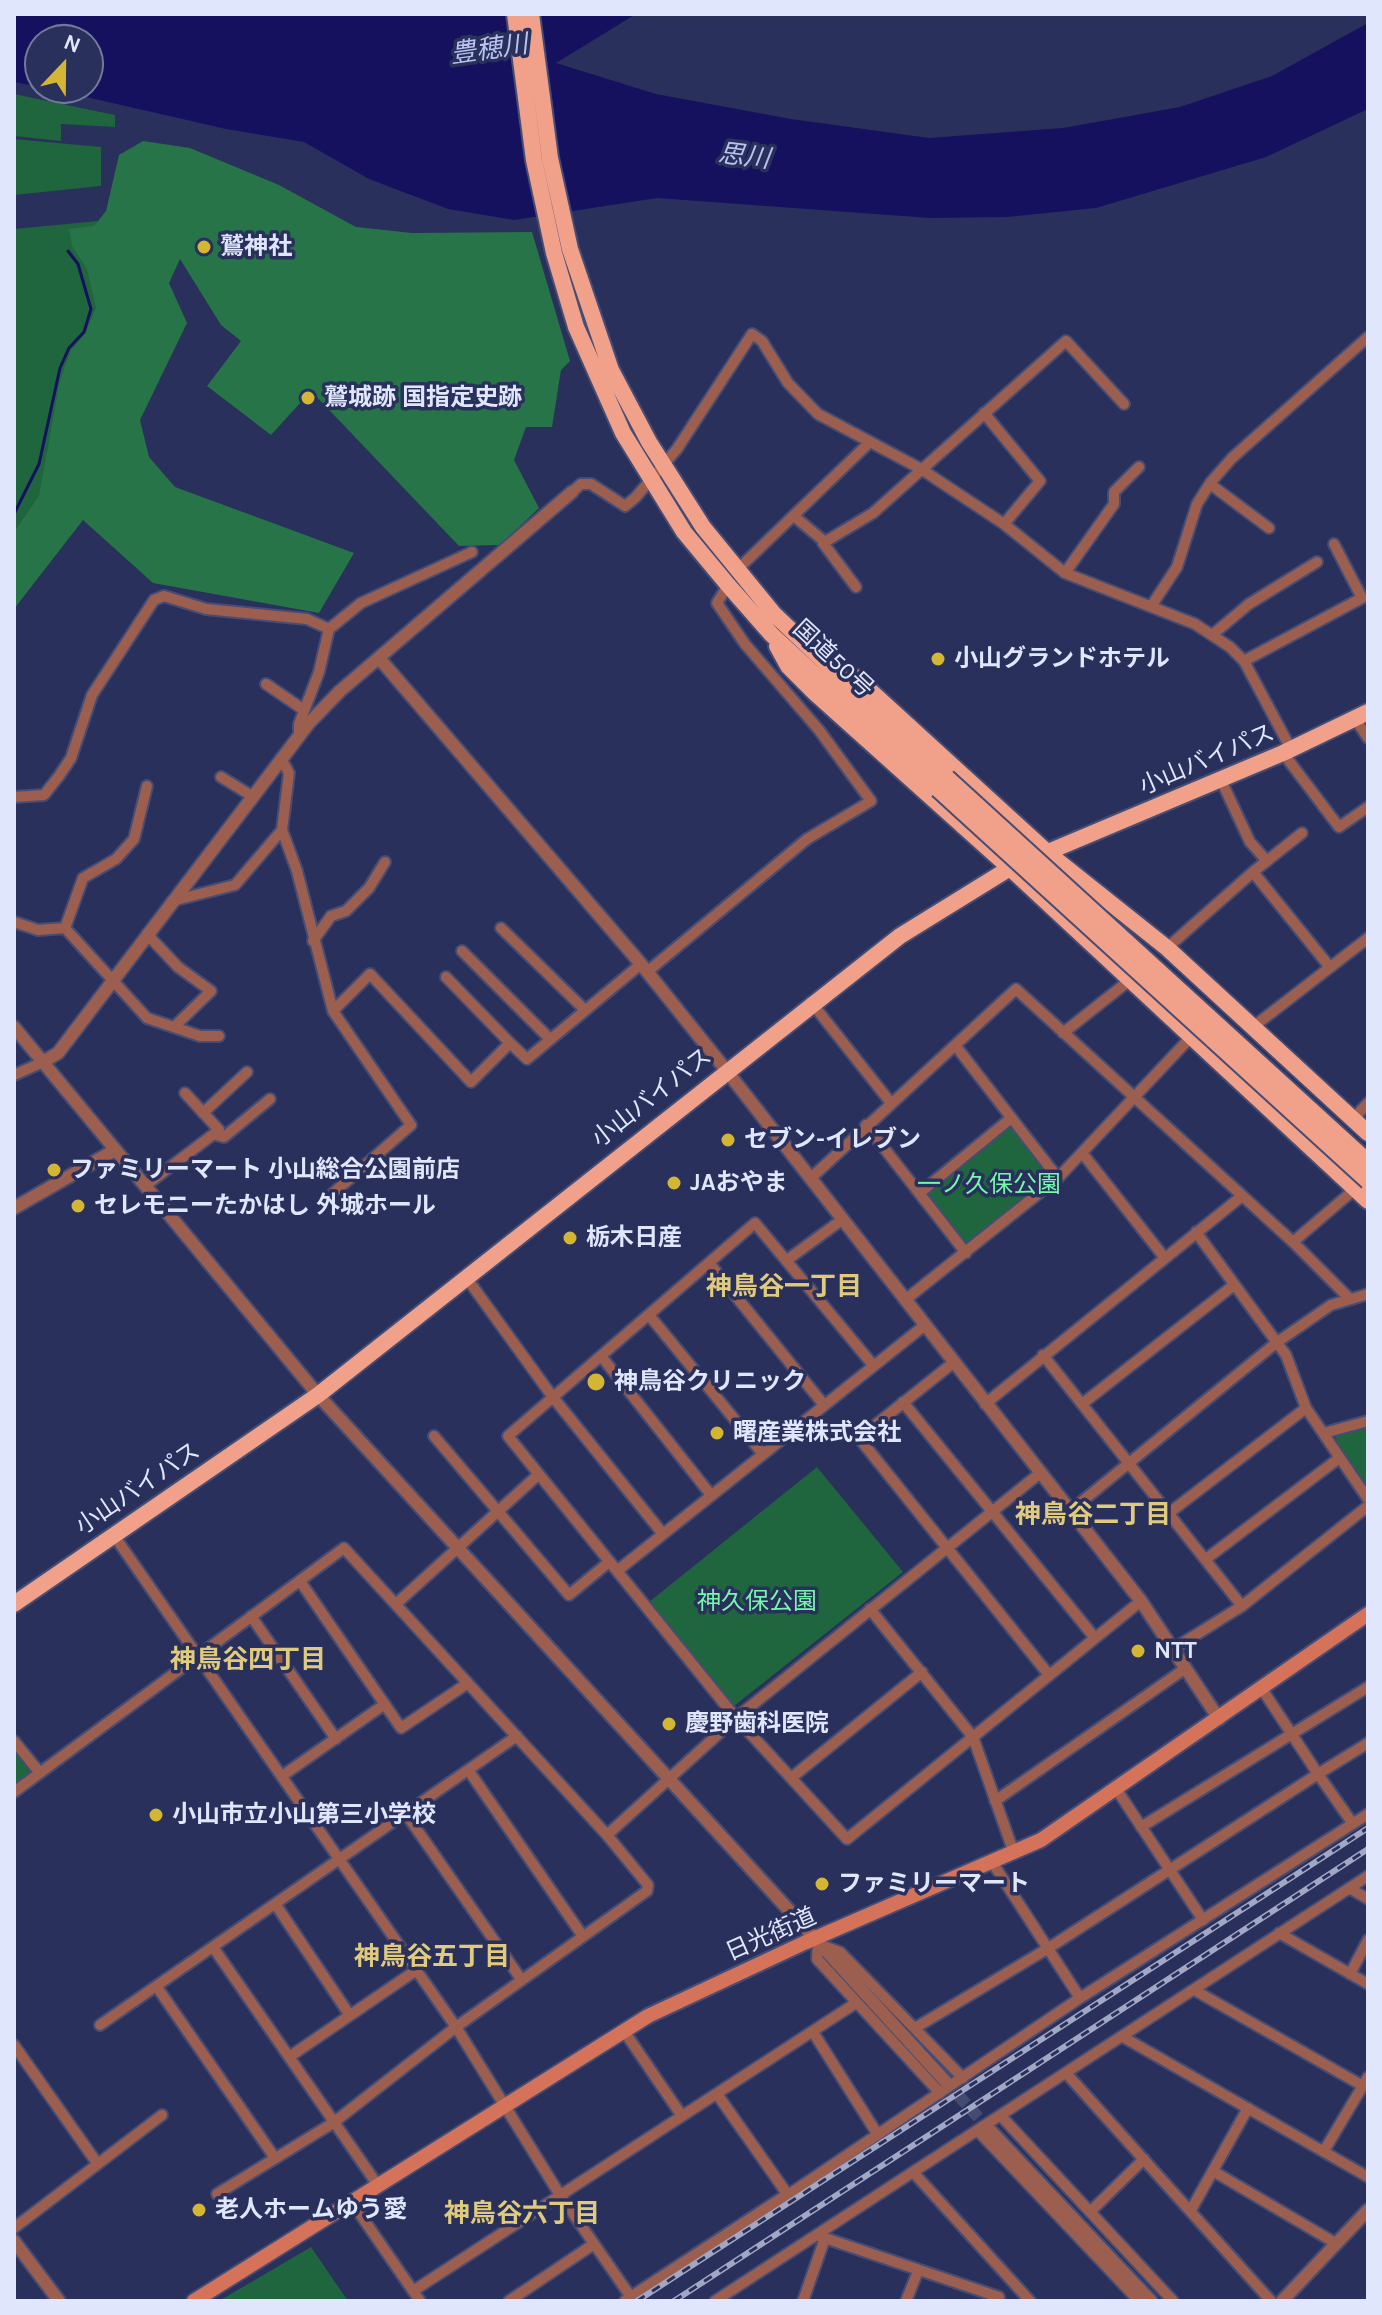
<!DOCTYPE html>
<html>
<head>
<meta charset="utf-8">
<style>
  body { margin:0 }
  #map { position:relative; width:1382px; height:2315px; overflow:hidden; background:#29305b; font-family:Karla,sans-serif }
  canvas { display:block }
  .frame { position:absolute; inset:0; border:16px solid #e0e6fc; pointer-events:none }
  .north { position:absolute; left:24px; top:24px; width:80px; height:80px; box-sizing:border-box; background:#29305b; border:2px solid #72799b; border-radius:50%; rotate:22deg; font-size:22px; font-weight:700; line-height:32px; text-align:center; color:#e0e6fc }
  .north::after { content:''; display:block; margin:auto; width:28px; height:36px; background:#d4b635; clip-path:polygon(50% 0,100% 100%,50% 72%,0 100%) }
</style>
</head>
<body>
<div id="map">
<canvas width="1382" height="2315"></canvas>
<div class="frame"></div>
<div class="north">N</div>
</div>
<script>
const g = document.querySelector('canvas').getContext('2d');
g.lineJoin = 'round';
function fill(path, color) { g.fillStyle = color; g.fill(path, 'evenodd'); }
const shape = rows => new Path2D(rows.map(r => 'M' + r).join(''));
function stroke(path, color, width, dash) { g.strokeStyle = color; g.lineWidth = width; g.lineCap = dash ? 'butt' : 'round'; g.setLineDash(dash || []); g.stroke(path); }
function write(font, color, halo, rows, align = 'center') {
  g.font = font + ' Karla,"Noto Sans JP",sans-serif'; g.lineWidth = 7; g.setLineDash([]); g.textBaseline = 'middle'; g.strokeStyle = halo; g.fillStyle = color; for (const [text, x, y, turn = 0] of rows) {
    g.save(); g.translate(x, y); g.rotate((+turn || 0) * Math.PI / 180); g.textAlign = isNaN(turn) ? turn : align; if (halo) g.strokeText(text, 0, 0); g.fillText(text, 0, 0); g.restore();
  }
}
const green = shape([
  [14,94,115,115,115,127,61,124,61,141,14,136],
  [14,139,101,147,101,186,14,195],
  [98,221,102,283,97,333,43,512,14,554,14,229],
  [1010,1125,1053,1178,968,1245,926,1193],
  [1368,1424,1368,1487,1335,1439,1339,1431],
  [817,1467,903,1572,734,1706,649,1602],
  [14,1744,30,1765,31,1774,14,1786],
  [311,2247,348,2301,219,2301]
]);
const forest = shape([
  [143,141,190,148,279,185,356,227,412,233,532,232,570,361,561,370,552,427,526,427,514,460,539,508,500,545,459,546,311,391,271,435,207,386,241,341,221,325,180,259,169,283,187,323,140,420,149,457,175,487,354,553,319,613,153,583,83,520,14,609,14,532,39,496,60,380,71,350,85,334,96,308,87,269,72,246,69,229,94,226,106,211,119,155]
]);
const water = shape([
  [14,14,636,14,556,63,656,94,791,119,929,138,1063,128,1180,107,1272,76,1368,23,1368,109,1266,157,1096,208,1007,217,930,218,657,198,514,220,448,209,369,179,304,142,226,129,47,88,88,88,88,40,40,40,40,87,14,82]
]);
const stream = shape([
  [14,514,39,464,60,368,69,348,84,332,91,309,78,264,68,251]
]);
const tertiaryTunnel = shape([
  [946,2082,990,2130]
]);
const minor = shape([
  [984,413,1040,481,1004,524],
  [1210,484,1269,528],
  [572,492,581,484,591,484,625,506,635,498,677,449,752,334,762,341,788,383,818,414,921,469,1004,524,1065,573,1195,624,1230,647,1244,661,1291,749],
  [795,517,825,542],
  [737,570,870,442],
  [1065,573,1114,504,1114,492,1139,467],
  [856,587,823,543,873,513,1066,341,1124,404],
  [1152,605,1177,567,1197,504,1211,482,1232,458,1368,337],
  [1212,635,1249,604,1317,562],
  [1244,661,1362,598,1334,544],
  [266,684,304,710],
  [1355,719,1368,738],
  [299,736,299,724,319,672,329,629,361,603,472,552],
  [1283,753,1339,827,1368,807],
  [281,758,289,773,282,830,297,871,333,1011,411,1125,331,1195],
  [221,777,252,796],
  [1221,780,1250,842,1267,861],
  [14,797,44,795,59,776,71,758,92,695,154,600,164,596,206,609,307,619,329,629],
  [1253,872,1302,833],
  [172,901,235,885,282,830],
  [14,922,38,930,65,928,147,1018,200,1036,219,1036],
  [65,928,83,878,116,859,134,839,147,786],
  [501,928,584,1009],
  [147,934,178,967,211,991,174,1027],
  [313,941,331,916,346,911,369,888,385,862],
  [1167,948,1253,872,1329,966],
  [462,951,549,1038],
  [647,972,807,839,871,801,819,730,745,644,717,603,728,585],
  [446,977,510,1043],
  [811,1002,891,1103],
  [333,1011,370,974,471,1082,510,1043,527,1059,641,964],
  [1253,1027,1368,938],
  [1063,1033,1130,980],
  [955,1045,1058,1178],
  [14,1075,43,1062],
  [203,1113,247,1072],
  [1353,1119,1368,1103],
  [866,1125,966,1253],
  [216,1135,224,1137,270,1099],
  [1083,1154,1164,1257],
  [811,1178,1016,989,1293,1242,1349,1298],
  [145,1186,219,1130,185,1093],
  [921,1192,1010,1119],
  [1196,1232,1286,1355,1306,1408,1368,1499],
  [1293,1242,1355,1189],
  [787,1260,843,1219],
  [709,1263,824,1405],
  [466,1277,552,1396,663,1534],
  [905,1300,1058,1178,1189,1039],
  [649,1315,763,1454],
  [1043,1355,1242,1606],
  [601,1356,711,1495],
  [953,1363,859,1438,1049,1675],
  [873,1365,755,1223,508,1436,736,1718,847,1839,1141,1601],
  [903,1402,1095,1638],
  [985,1404,1242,1196],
  [1082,1404,1234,1285],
  [1324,1433,1368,1421],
  [434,1436,569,1595,609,1562],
  [1069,1512,1276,1343,1331,1305,1368,1294],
  [1169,1513,1306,1408],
  [113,1534,456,2027,560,2195,631,2297],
  [1206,1559,1338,1459],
  [617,1571,925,1325],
  [300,1581,401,1728,468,1683],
  [396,1604,539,1474],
  [870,1609,973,1737,1014,1853],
  [251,1616,336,1739],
  [1173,1649,1242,1606,1368,1506],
  [14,1741,40,1773],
  [469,1771,582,1935],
  [282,1776,385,1704],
  [791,1778,922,1672],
  [1117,1790,1203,1920],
  [14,1792,344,1548,607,1835,648,1885,647,1891,456,2027,333,2123,217,2194],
  [995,1801,1186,1668],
  [406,1814,521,1979],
  [1353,1824,1318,1774,1368,1743],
  [1141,1827,1368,1687],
  [607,1835,736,1718,1039,1474],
  [992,1862,1080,1998],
  [1349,1888,1368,1899],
  [276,1905,349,2014],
  [1279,1933,1368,1984],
  [213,1947,377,2184],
  [1350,1974,1368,1940],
  [157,1987,275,2158],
  [1196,1991,1363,2086],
  [100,2025,517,1736],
  [915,2028,1047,1949,1318,1774,1262,1689],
  [624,2031,682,2116],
  [813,2032,878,2135],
  [1123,2037,1368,2177],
  [14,2045,97,2163],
  [289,2057,415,1971],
  [1066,2073,1271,2301],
  [940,2093,817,1959,818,1944,840,1952,963,2078],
  [717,2094,788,2195,1080,1998,1368,1814],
  [1001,2116,1173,2301],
  [978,2131,1139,2301],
  [1324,2151,1368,2077],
  [1213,2171,1337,2244],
  [351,2201,420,2301],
  [1191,2210,1248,2108],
  [1090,2212,1144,2159],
  [14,2228,162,2115],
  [816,2235,999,2297],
  [413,2291,856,2003],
  [509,2301,594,2244],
  [715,2301,913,2172],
  [803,2301,825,2238],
  [906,2301,918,2271],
  [1030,2301,913,2172,1368,1876]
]);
const tertiary = shape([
  [379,658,641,964,726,1070,1141,1601,1219,1719],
  [14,1027,318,1395,946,2082],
  [43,1062,58,1053,309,723,340,691,572,492],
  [14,1208,115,1150],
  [990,2130,1151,2301],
  [14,2241,59,2301],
  [626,2301,788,2195],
  [1282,2301,1368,2210]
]);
const secondary = shape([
  [194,2301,648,2016,804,1943,1041,1840,1368,1614]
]);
const trunk = shape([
  [515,14,534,160,554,253,576,327,623,433,684,532,728,585,771,634,938,789],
  [531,14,550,158,570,249,611,370,649,442,703,527,774,614,947,778],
  [777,646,788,666,815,693,1010,868,1368,1201],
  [855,677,1049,854,1167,948,1368,1133],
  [14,1604,318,1395,900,936,1010,868,1283,753,1368,712]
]);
const rail = shape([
  [637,2301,1368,1828],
  [674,2301,1368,1849]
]);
const trunkBridge = shape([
  [947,778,1368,1162],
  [938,789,1368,1181]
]);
const markers = [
  [204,247,8,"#d4b635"],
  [308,398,8,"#d4b635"],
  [938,659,8,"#d4b635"],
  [728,1140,8,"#d4b635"],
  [54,1170,8,"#d4b635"],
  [674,1183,8,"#d4b635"],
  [78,1206,8,"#d4b635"],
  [570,1238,8,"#d4b635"],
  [596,1382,10,"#d4b635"],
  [717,1433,8,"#d4b635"],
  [1138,1651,8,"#d4b635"],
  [669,1724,8,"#d4b635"],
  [156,1815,8,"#d4b635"],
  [822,1884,8,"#d4b635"],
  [199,2210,8,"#d4b635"]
];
const poiNames = [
  ["鷲神社",220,247],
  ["鷲城跡 国指定史跡",324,398],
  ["小山グランドホテル",954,659],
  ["セブン-イレブン",744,1140],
  ["ファミリーマート 小山総合公園前店",70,1170],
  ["JAおやま",690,1183],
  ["セレモニーたかはし 外城ホール",94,1206],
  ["栃木日産",586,1238],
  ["神鳥谷クリニック",614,1382],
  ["曙産業株式会社",733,1433],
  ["NTT",1154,1651],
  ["慶野歯科医院",685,1724],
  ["小山市立小山第三小学校",172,1815],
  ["ファミリーマート",838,1884],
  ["老人ホームゆう愛",215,2210]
];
const streetNames = [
  ["国道50号",833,659,43],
  ["小山バイパス",1207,760,-23],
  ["小山バイパス",652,1098,-38],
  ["小山バイパス",138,1489,-34],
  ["日光街道",771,1935,-24]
];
const parkNames = [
  ["一ノ久保公園",989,1185],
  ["神久保公園",757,1602]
];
const waterNames = [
  ["豊穂川",489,50,-8],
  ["思川",744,157,7]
];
const neighbourhoodNames = [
  ["神鳥谷一丁目",784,1288],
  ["神鳥谷二丁目",1093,1516],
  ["神鳥谷四丁目",248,1661],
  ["神鳥谷五丁目",432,1958],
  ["神鳥谷六丁目",522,2215]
];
fill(green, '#1f653e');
fill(forest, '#267448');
fill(water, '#16115f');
stroke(stream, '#16115f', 3);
stroke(tertiaryTunnel, '#444b73', 12, [12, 6]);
stroke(minor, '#464d75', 14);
stroke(tertiary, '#464d75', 16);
stroke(secondary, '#464d75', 18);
stroke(trunk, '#464d75', 20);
stroke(minor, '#9c5e4e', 10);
stroke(tertiary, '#9c5e4e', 12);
stroke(secondary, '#d5735a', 14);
stroke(trunk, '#f1a08a', 16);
stroke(rail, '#a1a7c4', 6);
stroke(rail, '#29305b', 3, [9]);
stroke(trunkBridge, '#464d75', 20, []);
stroke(trunkBridge, '#f1a08a', 16);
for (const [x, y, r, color] of markers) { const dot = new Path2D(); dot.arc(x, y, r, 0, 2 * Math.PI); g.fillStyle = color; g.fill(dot); stroke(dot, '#29305b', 3); }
write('bold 24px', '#e0e6fc', '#29305b', poiNames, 'left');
write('24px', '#e0e6fc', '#29305b', streetNames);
write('24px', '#76f8aa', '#29305b', parkNames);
write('italic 26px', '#b9c3f0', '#29305b', waterNames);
write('bold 26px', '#dfca7d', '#29305b', neighbourhoodNames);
</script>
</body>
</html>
